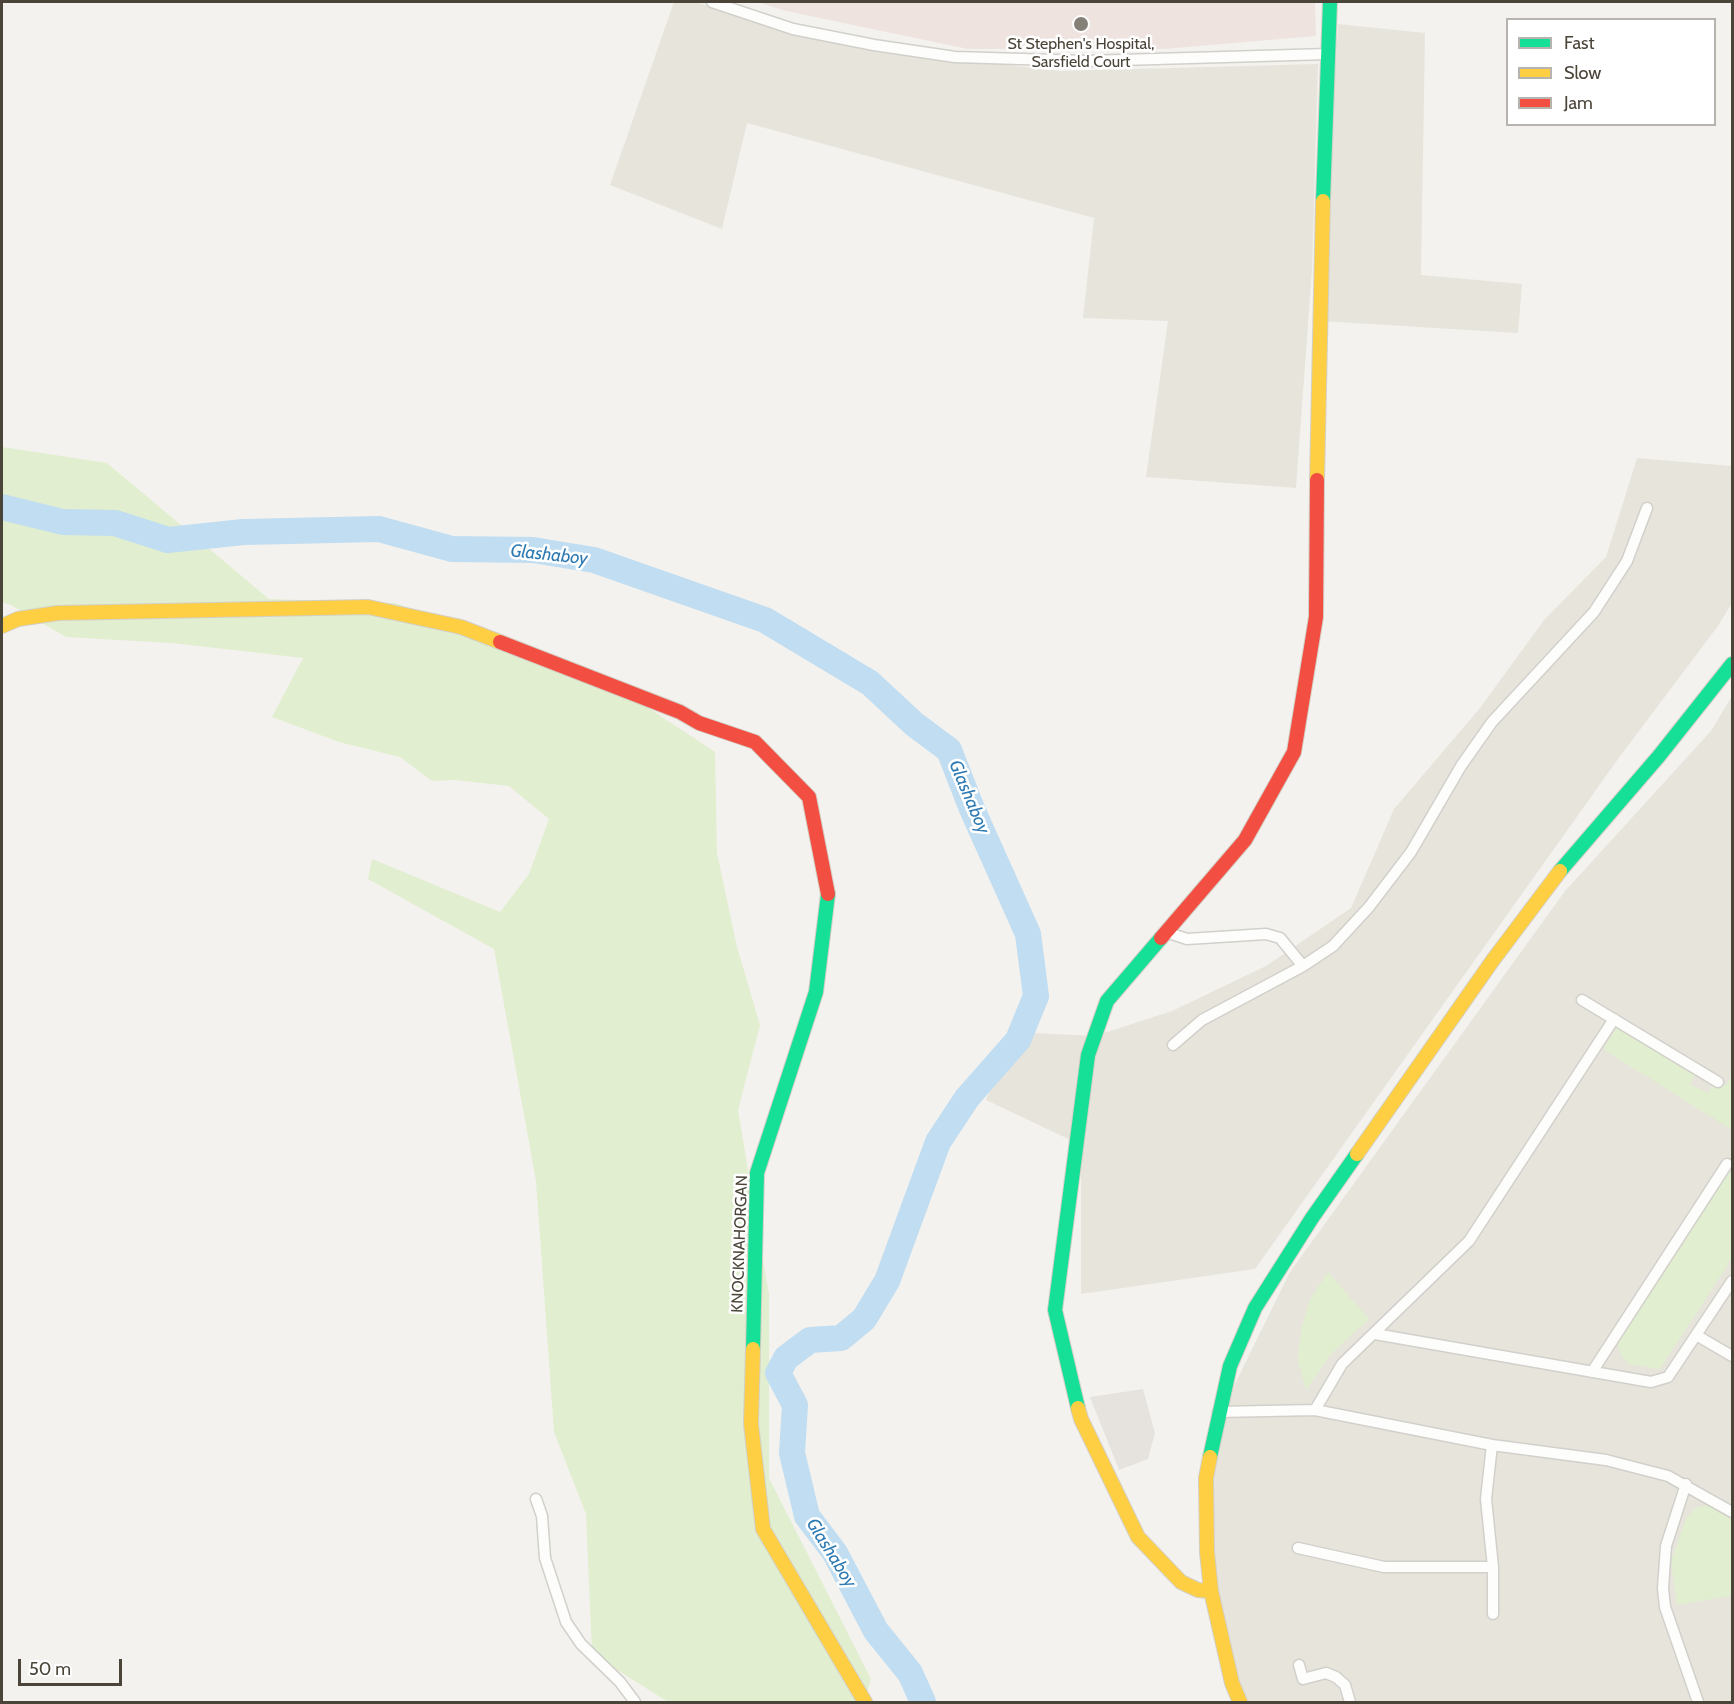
<!DOCTYPE html>
<html>
<head>
<meta charset="utf-8">
<style>
  body { margin:0 }
  #map { position:relative; width:1734px; height:1704px; overflow:hidden; background:#f4f2ee; font-family:Cabin,sans-serif }
  canvas { display:block }
  .frame { position:absolute; inset:0; border:3px solid #4b4439; pointer-events:none }
  .legend { position:absolute; left:1506px; top:18px; width:210px; height:108px; box-sizing:border-box; background:#fff; border:2px solid #b7b4b0; margin:0; padding:8px 10px; list-style:none; font-size:18px; color:#4b4439 }
  .legend li { display:flex; align-items:center; gap:12px; height:30px }
  .legend b { width:30px; border:2px solid #b7b4b0 }
  .scale { position:absolute; left:18px; top:1659px; width:104px; height:27px; box-sizing:border-box; border:3px solid #4b4439; border-top:0; padding-left:8px; font-size:18px; line-height:21px; white-space:nowrap; color:#4b4439; -webkit-text-stroke:4px #fff; paint-order:stroke }
</style>
</head>
<body>
<div id="map">
<canvas width="1734" height="1704"></canvas>
<div class="frame"></div>
<ul class="legend">
<li><b style="height:8px;background:#16e098"></b>Fast</li>
<li><b style="height:8px;background:#ffcf43"></b>Slow</li>
<li><b style="height:8px;background:#f24e42"></b>Jam</li>
</ul>
<div class="scale">50 m</div>
</div>
<script>
const g = document.querySelector('canvas').getContext('2d');
g.lineJoin = 'round';
function fill(path, color) { g.fillStyle = color; g.fill(path, 'evenodd'); }
const shape = rows => new Path2D(rows.map(r => 'M' + r).join(''));
function stroke(path, color, width, dash) { g.strokeStyle = color; g.lineWidth = width; g.lineCap = dash ? 'butt' : 'round'; g.setLineDash(dash || []); g.stroke(path); }
function write(font, color, halo, rows, align = 'center') {
  g.font = font + ' Cabin,sans-serif'; g.lineWidth = 5; g.setLineDash([]); g.textBaseline = 'middle'; g.strokeStyle = halo; g.fillStyle = color; for (const [text, x, y, turn = 0] of rows) {
    g.save(); g.translate(x, y); g.rotate((+turn || 0) * Math.PI / 180); g.textAlign = isNaN(turn) ? turn : align; if (halo) g.strokeText(text, 0, 0); g.fillText(text, 0, 0); g.restore();
  }
}
const residential = shape([
  [674,2,695,2,862,48,1060,71,1318,64,1312,270,1296,488,1146,477,1168,321,1083,318,1094,218,747,123,722,229,610,185],
  [1338,24,1425,33,1421,275,1522,284,1518,333,1320,321],
  [1637,458,1732,466,1732,603,1718,626,1618,759,1255,1269,1081,1294,1081,1145,986,1100,1016,1032,1095,1036,1172,1011,1266,966,1351,908,1394,809,1480,708,1544,620,1606,557],
  [1732,696,1732,1702,1246,1702,1211,1591,1206,1478,1232,1390,1290,1272,1565,891,1711,731]
]);
const medical = shape([
  [757,2,1315,2,1316,36,1164,49,968,49,786,11]
]);
const green = shape([
  [2,447,107,463,269,599,395,603,482,631,635,699,715,752,717,853,737,947,760,1025,738,1110,769,1295,769,1478,871,1679,864,1702,668,1702,592,1654,586,1514,554,1432,536,1181,494,949,368,879,372,859,500,912,529,874,549,819,509,786,455,780,432,781,400,757,339,742,272,717,303,658,172,643,66,637,11,605,2,602],
  [1618,1026,1696,1073,1690,1084,1708,1093,1714,1083,1726,1085,1732,1076,1732,1130,1603,1049],
  [1728,1173,1732,1173,1732,1258,1660,1369,1629,1364,1621,1356,1617,1342],
  [1328,1272,1369,1319,1330,1355,1306,1390,1298,1360,1301,1330,1310,1299],
  [1710,1504,1732,1519,1732,1592,1729,1596,1677,1605,1671,1561,1687,1516,1696,1508]
]);
const parking = shape([
  [1143,1389,1155,1433,1148,1459,1119,1470,1090,1397]
]);
const river = shape([
  [2,507,63,522,115,523,168,540,243,532,379,529,452,549,533,550,594,560,765,620,870,683,914,724,949,750,972,809,1028,934,1036,996,1018,1040,967,1098,938,1142,887,1281,864,1319,841,1338,810,1340,786,1358,778,1373,795,1405,792,1453,807,1516,835,1553,876,1631,910,1673,923,1702]
]);
const street = shape([
  [712,2,793,29,874,45,955,57,1086,61,1328,54],
  [1166,932,1187,939,1266,934,1280,938,1303,966],
  [1582,1000,1718,1082],
  [1173,1045,1202,1020,1303,966,1333,946,1369,907,1411,852,1461,766,1492,722,1594,612,1627,561,1647,508],
  [1375,1334,1651,1382,1668,1377,1732,1281],
  [1696,1335,1732,1356],
  [1592,1372,1727,1164],
  [1315,1410,1342,1364,1469,1241,1614,1019],
  [1218,1412,1315,1410,1492,1445,1606,1460,1668,1476,1732,1512],
  [1492,1445,1486,1499,1493,1567,1493,1614],
  [1686,1484,1666,1546,1663,1588,1665,1607,1698,1702],
  [536,1499,542,1516,545,1558,566,1622,581,1644,620,1682,635,1702],
  [1298,1548,1384,1567,1493,1567],
  [1299,1665,1303,1679,1326,1673,1336,1677,1345,1685,1350,1702]
]);
const fast = shape([
  [1323,201,1330,2],
  [1560,871,1659,756,1732,664],
  [753,1349,757,1173,816,992,828,894],
  [1078,1408,1055,1310,1088,1055,1107,1001,1161,938],
  [1210,1457,1230,1366,1255,1308,1312,1218,1357,1154]
]);
const slow = shape([
  [1317,480,1323,201],
  [2,626,18,619,58,613,368,607,461,627,500,642],
  [1357,1154,1493,960,1560,871],
  [753,1349,751,1424,763,1529,865,1702],
  [1078,1408,1081,1419,1138,1537,1181,1582,1198,1590,1211,1591],
  [1210,1457,1206,1478,1207,1552,1211,1591,1232,1683,1240,1702]
]);
const jam = shape([
  [500,642,680,712,699,723,755,742,809,797,828,894],
  [1161,938,1245,840,1294,752,1316,617,1317,480]
]);
const markers = [
  [1081,24,8,"#868178"]
];
const poiNames = [
  ["St Stephen's Hospital,",1081,44],
  ["Sarsfield Court",1081,62]
];
const streetNames = [
  ["KNOCKNAHORGAN",740,1244,-88]
];
const waterNames = [
  ["Glashaboy",549,555,6],
  ["Glashaboy",969,797,67],
  ["Glashaboy",831,1553,58]
];
fill(residential, '#e7e4dc');
fill(medical, '#eee3df');
fill(green, '#e1eecf');
fill(parking, '#e6e3df');
stroke(river, '#c0ddf1', 26);
stroke(street, '#d2d0cb', 13);
stroke(fast, '#d3cfc5', 16);
stroke(slow, '#d3cfc5', 16);
stroke(jam, '#d3cfc5', 16);
stroke(street, '#fdfdfc', 10);
stroke(fast, '#16e098', 14);
stroke(slow, '#ffcf43', 14);
stroke(jam, '#f24e42', 14);
for (const [x, y, r, color] of markers) { const dot = new Path2D(); dot.arc(x, y, r, 0, 2 * Math.PI); g.fillStyle = color; g.fill(dot); stroke(dot, '#fff', 2); }
write('16px', '#4b4439', '#fff', poiNames);
write('16px', '#4b4439', '#fff', streetNames);
write('italic 18px', '#2e7ab2', '#fff', waterNames);
</script>
</body>
</html>
